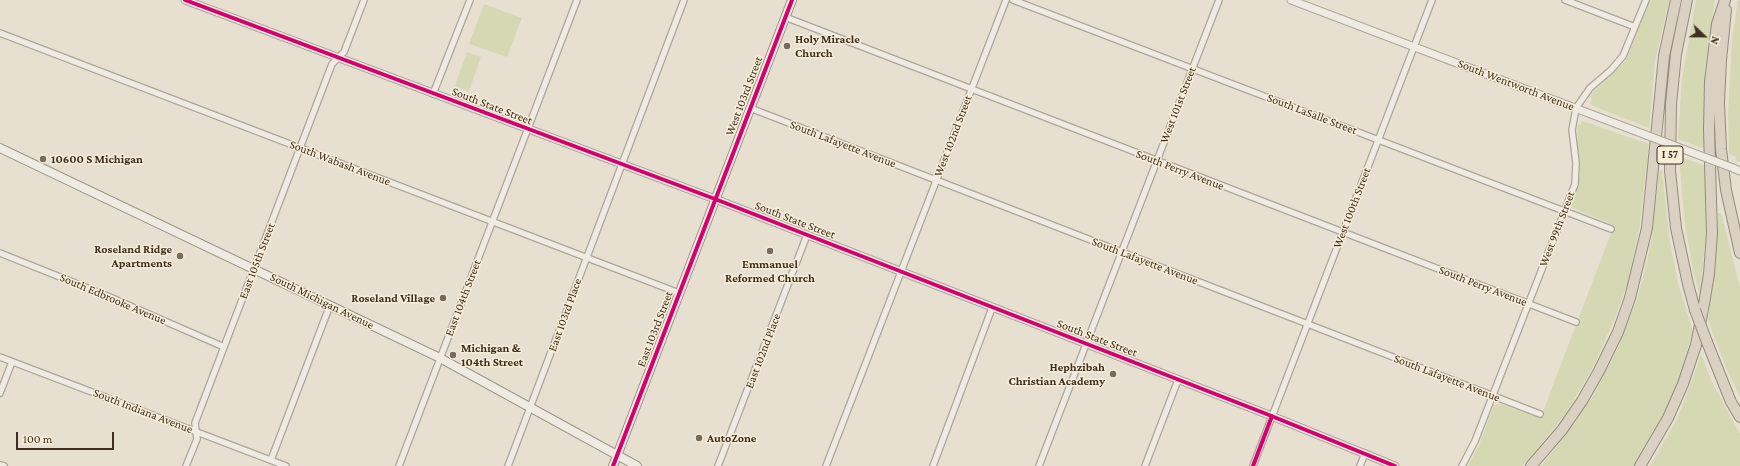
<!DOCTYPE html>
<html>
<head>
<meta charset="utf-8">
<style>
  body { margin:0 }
  #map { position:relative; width:1740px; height:466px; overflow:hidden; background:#e7e0d1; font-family:"Crimson Pro",serif }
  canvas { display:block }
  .north { position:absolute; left:1684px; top:16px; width:40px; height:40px; -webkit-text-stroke:3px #f7eed8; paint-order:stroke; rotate:112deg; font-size:11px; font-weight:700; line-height:16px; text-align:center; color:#3d2e20 }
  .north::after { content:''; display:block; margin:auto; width:14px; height:18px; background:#3d2e20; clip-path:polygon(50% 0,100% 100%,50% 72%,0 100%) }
  .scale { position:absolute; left:16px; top:432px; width:98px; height:18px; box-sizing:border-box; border:2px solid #3d2e20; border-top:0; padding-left:5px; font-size:12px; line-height:14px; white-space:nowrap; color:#3d2e20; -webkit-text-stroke:3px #f7eed8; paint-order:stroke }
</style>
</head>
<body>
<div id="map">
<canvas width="1740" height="466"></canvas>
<div class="north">N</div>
<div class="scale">100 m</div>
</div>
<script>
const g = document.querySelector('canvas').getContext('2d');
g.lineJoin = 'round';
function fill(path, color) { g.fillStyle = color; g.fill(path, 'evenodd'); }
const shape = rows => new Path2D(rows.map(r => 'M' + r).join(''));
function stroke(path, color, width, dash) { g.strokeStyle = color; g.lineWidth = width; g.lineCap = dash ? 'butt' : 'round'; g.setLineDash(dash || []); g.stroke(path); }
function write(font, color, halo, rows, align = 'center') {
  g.font = font + ' "Crimson Pro",serif'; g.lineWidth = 3; g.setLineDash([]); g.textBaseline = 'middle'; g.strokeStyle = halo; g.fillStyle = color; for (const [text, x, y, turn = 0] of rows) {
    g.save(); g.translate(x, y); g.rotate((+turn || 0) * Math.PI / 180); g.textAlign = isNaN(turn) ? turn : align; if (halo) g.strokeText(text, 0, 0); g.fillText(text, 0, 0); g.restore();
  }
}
const green = shape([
  [1650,0,1669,0,1655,61,1649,128,1593,106,1590,103,1592,99,1589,97,1626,60],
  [1696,0,1715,0,1705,69,1704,149,1678,139,1682,78],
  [1740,0,1740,162,1736,161,1736,157,1729,154,1728,114,1732,39,1738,1],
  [484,4,522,18,507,57,469,44],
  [467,52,481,57,469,91,455,86],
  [1582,121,1649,144,1640,224,1628,282,1618,310,1595,364,1566,413,1531,457,1522,466,1468,466,1479,445,1494,405,1500,404,1537,417,1542,414,1613,228,1611,224,1571,207,1580,176,1577,133,1578,124,1580,125],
  [1679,156,1705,166,1706,232,1700,296,1693,270,1684,218],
  [1662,170,1670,242,1678,283,1693,332,1679,377,1670,401,1660,422,1634,466,1541,466,1572,427,1591,399,1619,346,1637,298,1645,270,1652,237,1659,171],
  [1718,213,1721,213,1740,288,1740,397,1725,365,1708,320,1716,264],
  [1701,354,1711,380,1740,434,1740,466,1650,466,1677,419,1693,378]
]);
const minor = shape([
  [1013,0,1611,229],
  [1565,0,1635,27],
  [785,17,1576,322],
  [0,33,679,293],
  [433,94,470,0],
  [750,108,1540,414],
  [0,253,105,295,224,347],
  [0,357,286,466],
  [0,393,12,362],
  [271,460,330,305],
  [0,465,4,466],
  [186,466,197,439,195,423,224,347,332,64,344,52,364,0],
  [399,466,577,0],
  [508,466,684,0],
  [718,466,807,235],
  [826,466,1006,0],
  [933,466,992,308],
  [1039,466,1219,0],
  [1145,466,1178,380],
  [1253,466,1432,0],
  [1360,466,1365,453],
  [1462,466,1475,441,1575,184,1576,163,1572,130,1576,108,1590,88,1611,70,1623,56,1646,0]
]);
const tertiary = shape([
  [185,0,715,199,1264,413,1395,466],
  [1291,0,1646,135],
  [1733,168,1740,171]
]);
const secondary = shape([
  [0,148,440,358,637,466],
  [613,466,792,0]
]);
const motorway = shape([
  [1687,0,1676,54,1671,104,1670,171,1676,228,1688,284,1695,310],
  [1726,10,1721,60,1719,103,1721,149,1726,190,1740,253],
  [1707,342,1731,402,1740,417],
  [1531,466,1562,430,1582,401,1599,371,1618,332,1630,298,1647,228,1664,56,1676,0],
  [1640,466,1668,418,1683,384,1696,345,1704,304,1709,274,1712,233,1709,130,1710,82,1717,24,1725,0]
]);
const tertiaryBridge = shape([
  [1646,135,1733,168]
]);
const motorwayBridge = shape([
  [1695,310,1707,342]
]);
const cycleway = shape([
  [185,0,715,199,1264,413,1395,466],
  [613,466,792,0],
  [1253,466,1272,416]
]);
const markers = [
  [787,46,4,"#786c5e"],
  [43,159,4,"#786c5e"],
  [770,251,4,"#786c5e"],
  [180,256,4,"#786c5e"],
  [443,298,4,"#786c5e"],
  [453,355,4,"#786c5e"],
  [1113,374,4,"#786c5e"],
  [699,438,4,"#786c5e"]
];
const shields = [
  [1670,155,26]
];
const shieldNames = [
  ["I 57",1670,155]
];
const poiNames = [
  ["Holy Miracle",795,39],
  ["Church",795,53],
  ["10600 S Michigan",51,159],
  ["Roseland Ridge",172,249,"right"],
  ["Apartments",172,263,"right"],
  ["Emmanuel",770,264,"center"],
  ["Reformed Church",770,278,"center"],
  ["Roseland Village",435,298,"right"],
  ["Michigan &",461,348],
  ["104th Street",461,362],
  ["Hephzibah",1105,367,"right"],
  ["Christian Academy",1105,381,"right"],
  ["AutoZone",707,438]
];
const streetNames = [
  ["South Wentworth Avenue",1516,85,21],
  ["West 103rd Street",744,96,-69],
  ["West 101st Street",1178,105,-69],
  ["South State Street",492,106,21],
  ["South LaSalle Street",1312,114,21],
  ["West 102nd Street",953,136,-69],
  ["South Lafayette Avenue",843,144,21],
  ["South Wabash Avenue",340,163,21],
  ["South Perry Avenue",1180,170,21],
  ["West 100th Street",1352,208,-69],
  ["South State Street",795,220,21],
  ["West 99th Street",1557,229,-69],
  ["East 105th Street",257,261,-69],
  ["South Lafayette Avenue",1145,261,21],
  ["South Perry Avenue",1483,286,21],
  ["East 104th Street",463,298,-69],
  ["South Edbrooke Avenue",113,299,23],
  ["South Michigan Avenue",322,301,26],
  ["East 103rd Place",565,315,-70],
  ["East 103rd Street",655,329,-69],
  ["South State Street",1097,338,21],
  ["East 102nd Place",763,351,-69],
  ["South Lafayette Avenue",1447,378,21],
  ["South Indiana Avenue",143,411,21]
];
fill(green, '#d6d7b3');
stroke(minor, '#ada599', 8);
stroke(tertiary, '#ada599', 9);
stroke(secondary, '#9c958a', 10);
stroke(motorway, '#928b80', 12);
stroke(minor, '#efebe3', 5.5);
stroke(tertiary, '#efebe3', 7);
stroke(secondary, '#efebe3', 8);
stroke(motorway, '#dad1c2', 10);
stroke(tertiaryBridge, '#ada599', 9, []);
stroke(motorwayBridge, '#928b80', 12, []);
stroke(tertiaryBridge, '#efebe3', 7);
stroke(motorwayBridge, '#dad1c2', 10);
stroke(cycleway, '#d6006c', 4);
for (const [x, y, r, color] of markers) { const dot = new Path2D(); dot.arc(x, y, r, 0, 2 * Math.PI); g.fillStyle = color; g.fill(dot); stroke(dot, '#f7eed8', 1.5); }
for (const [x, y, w] of shields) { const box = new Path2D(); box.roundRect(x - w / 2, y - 9, w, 18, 3); g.fillStyle = '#f7eed8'; g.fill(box); stroke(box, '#3d2e20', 1); }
write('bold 11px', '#3d2e20', null, shieldNames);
write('bold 12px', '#3d2e20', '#f7eed8', poiNames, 'left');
write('12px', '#3d2e20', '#f7eed8', streetNames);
</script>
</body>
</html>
